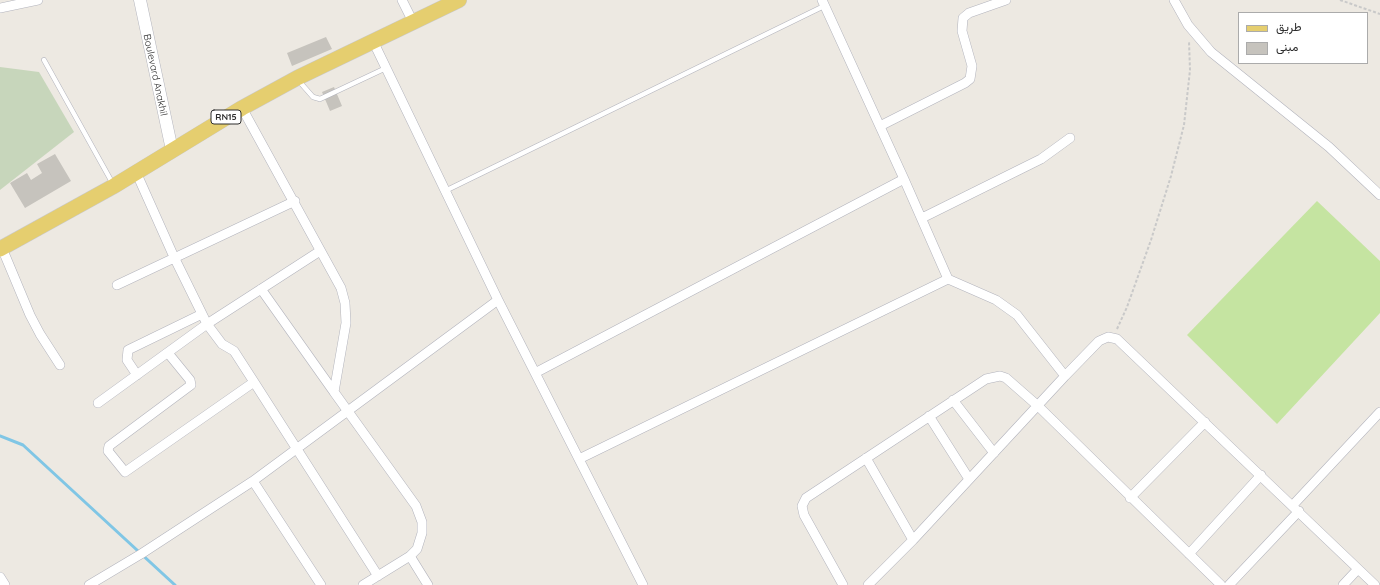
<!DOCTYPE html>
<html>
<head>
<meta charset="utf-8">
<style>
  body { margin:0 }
  #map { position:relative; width:1380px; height:585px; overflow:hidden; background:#ede9e2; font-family:Quicksand,Vazirmatn,sans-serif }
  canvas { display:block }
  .legend { position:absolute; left:1238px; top:12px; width:130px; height:52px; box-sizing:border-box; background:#fff; border:1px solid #ababab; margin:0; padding:5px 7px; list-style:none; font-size:12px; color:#2e2e2e }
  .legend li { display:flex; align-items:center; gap:8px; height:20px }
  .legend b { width:20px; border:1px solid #ababab }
</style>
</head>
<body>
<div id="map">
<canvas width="1380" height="585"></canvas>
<ul class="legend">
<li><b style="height:5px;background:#e5ce6f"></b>طريق</li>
<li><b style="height:11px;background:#c6c3bd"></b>مبنى</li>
</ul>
</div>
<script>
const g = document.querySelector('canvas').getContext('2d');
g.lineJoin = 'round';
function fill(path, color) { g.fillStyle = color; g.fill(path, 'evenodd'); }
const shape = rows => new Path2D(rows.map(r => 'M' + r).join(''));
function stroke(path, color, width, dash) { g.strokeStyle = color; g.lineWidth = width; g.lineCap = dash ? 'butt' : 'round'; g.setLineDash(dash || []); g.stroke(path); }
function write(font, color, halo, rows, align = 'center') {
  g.font = font + ' Quicksand,sans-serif'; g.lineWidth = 3; g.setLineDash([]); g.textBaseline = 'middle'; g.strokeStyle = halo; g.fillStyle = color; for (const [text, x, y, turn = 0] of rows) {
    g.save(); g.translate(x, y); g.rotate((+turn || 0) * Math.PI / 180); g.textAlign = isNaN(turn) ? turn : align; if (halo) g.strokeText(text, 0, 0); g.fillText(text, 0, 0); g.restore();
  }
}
const cemetery = shape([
  [0,67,39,72,74,132,0,190]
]);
const pitch = shape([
  [1317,201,1380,261,1380,313,1277,424,1187,335]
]);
const stream = shape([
  [0,436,23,445,175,585]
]);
const building = shape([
  [326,37,332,49,292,66,287,53],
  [334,87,342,106,330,111,322,92],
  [55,154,71,181,25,208,10,183,27,173,31,180,42,173,37,164]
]);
const path = shape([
  [1340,0,1380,14],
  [1117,329,1127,307,1151,240,1171,176,1184,125,1190,70,1189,41]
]);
const service = shape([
  [44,60,113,184],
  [298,80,313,97,320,99,386,68],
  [445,191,824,6]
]);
const minor = shape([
  [402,0,413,22],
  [822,0,904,179,948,279],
  [1174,0,1188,25,1211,52,1329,147,1380,195],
  [0,8,38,0],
  [373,41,498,300,643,585],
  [242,108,341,288,345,303,346,323,334,392,416,506,422,522,422,533,417,549,410,556,428,585],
  [880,126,965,83,970,79,972,66,962,31,963,18,969,13,1006,0],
  [136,172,174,257,207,324,222,344,234,351,254,382,125,472,108,451,109,446,191,385,190,380,168,353],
  [922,218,1041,159,1070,138],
  [2,248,30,315,40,334,60,365],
  [117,285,295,201],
  [261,289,334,392],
  [535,373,904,179],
  [137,375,127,360,128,350,202,314],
  [1065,376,1099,341,1108,337,1117,339,1375,585],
  [254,382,378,576],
  [953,400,994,453],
  [98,403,207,324,320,251],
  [929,416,969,479],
  [866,458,913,540],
  [579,459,948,279,996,300,1017,315,1065,376,913,540,868,585],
  [253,481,321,585],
  [1130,498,1205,422],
  [1293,505,1380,412],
  [1189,554,1261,475],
  [0,577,5,585],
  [89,585,141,554,253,481,498,300],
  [363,585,410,556],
  [843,585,804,515,802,506,806,498,986,379,1000,376,1006,378,1038,406,1221,585],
  [1229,585,1299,511],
  [1343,585,1358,569]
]);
const tertiary = shape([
  [140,0,172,150]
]);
const primary = shape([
  [0,249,114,186,242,108,297,78,459,0]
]);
const shields = [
  [226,117,30]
];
const shieldNames = [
  ["RN15",226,117]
];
const streetNames = [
  ["Boulevard Anakhil",155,75,78]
];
fill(cemetery, '#c7d6bb');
fill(pitch, '#c5e4a1');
stroke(stream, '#80c6e5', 3);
fill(building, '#c6c3bd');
stroke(service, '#b2b3bc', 5.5);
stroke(minor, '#b2b3bc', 10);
stroke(tertiary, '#b2b3bc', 13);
stroke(primary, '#c9c9c9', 16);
stroke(path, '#c9c9c9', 2, [3, 2]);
stroke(service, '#fff', 4.5);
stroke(minor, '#fff', 9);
stroke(tertiary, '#fff', 12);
stroke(primary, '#e5ce6f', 15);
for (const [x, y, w] of shields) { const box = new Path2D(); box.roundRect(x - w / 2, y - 7, w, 14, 3); g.fillStyle = '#fff'; g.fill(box); stroke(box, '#2e2e2e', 1); }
write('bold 9px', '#2e2e2e', null, shieldNames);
write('10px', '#2e2e2e', '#fff', streetNames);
</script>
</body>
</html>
